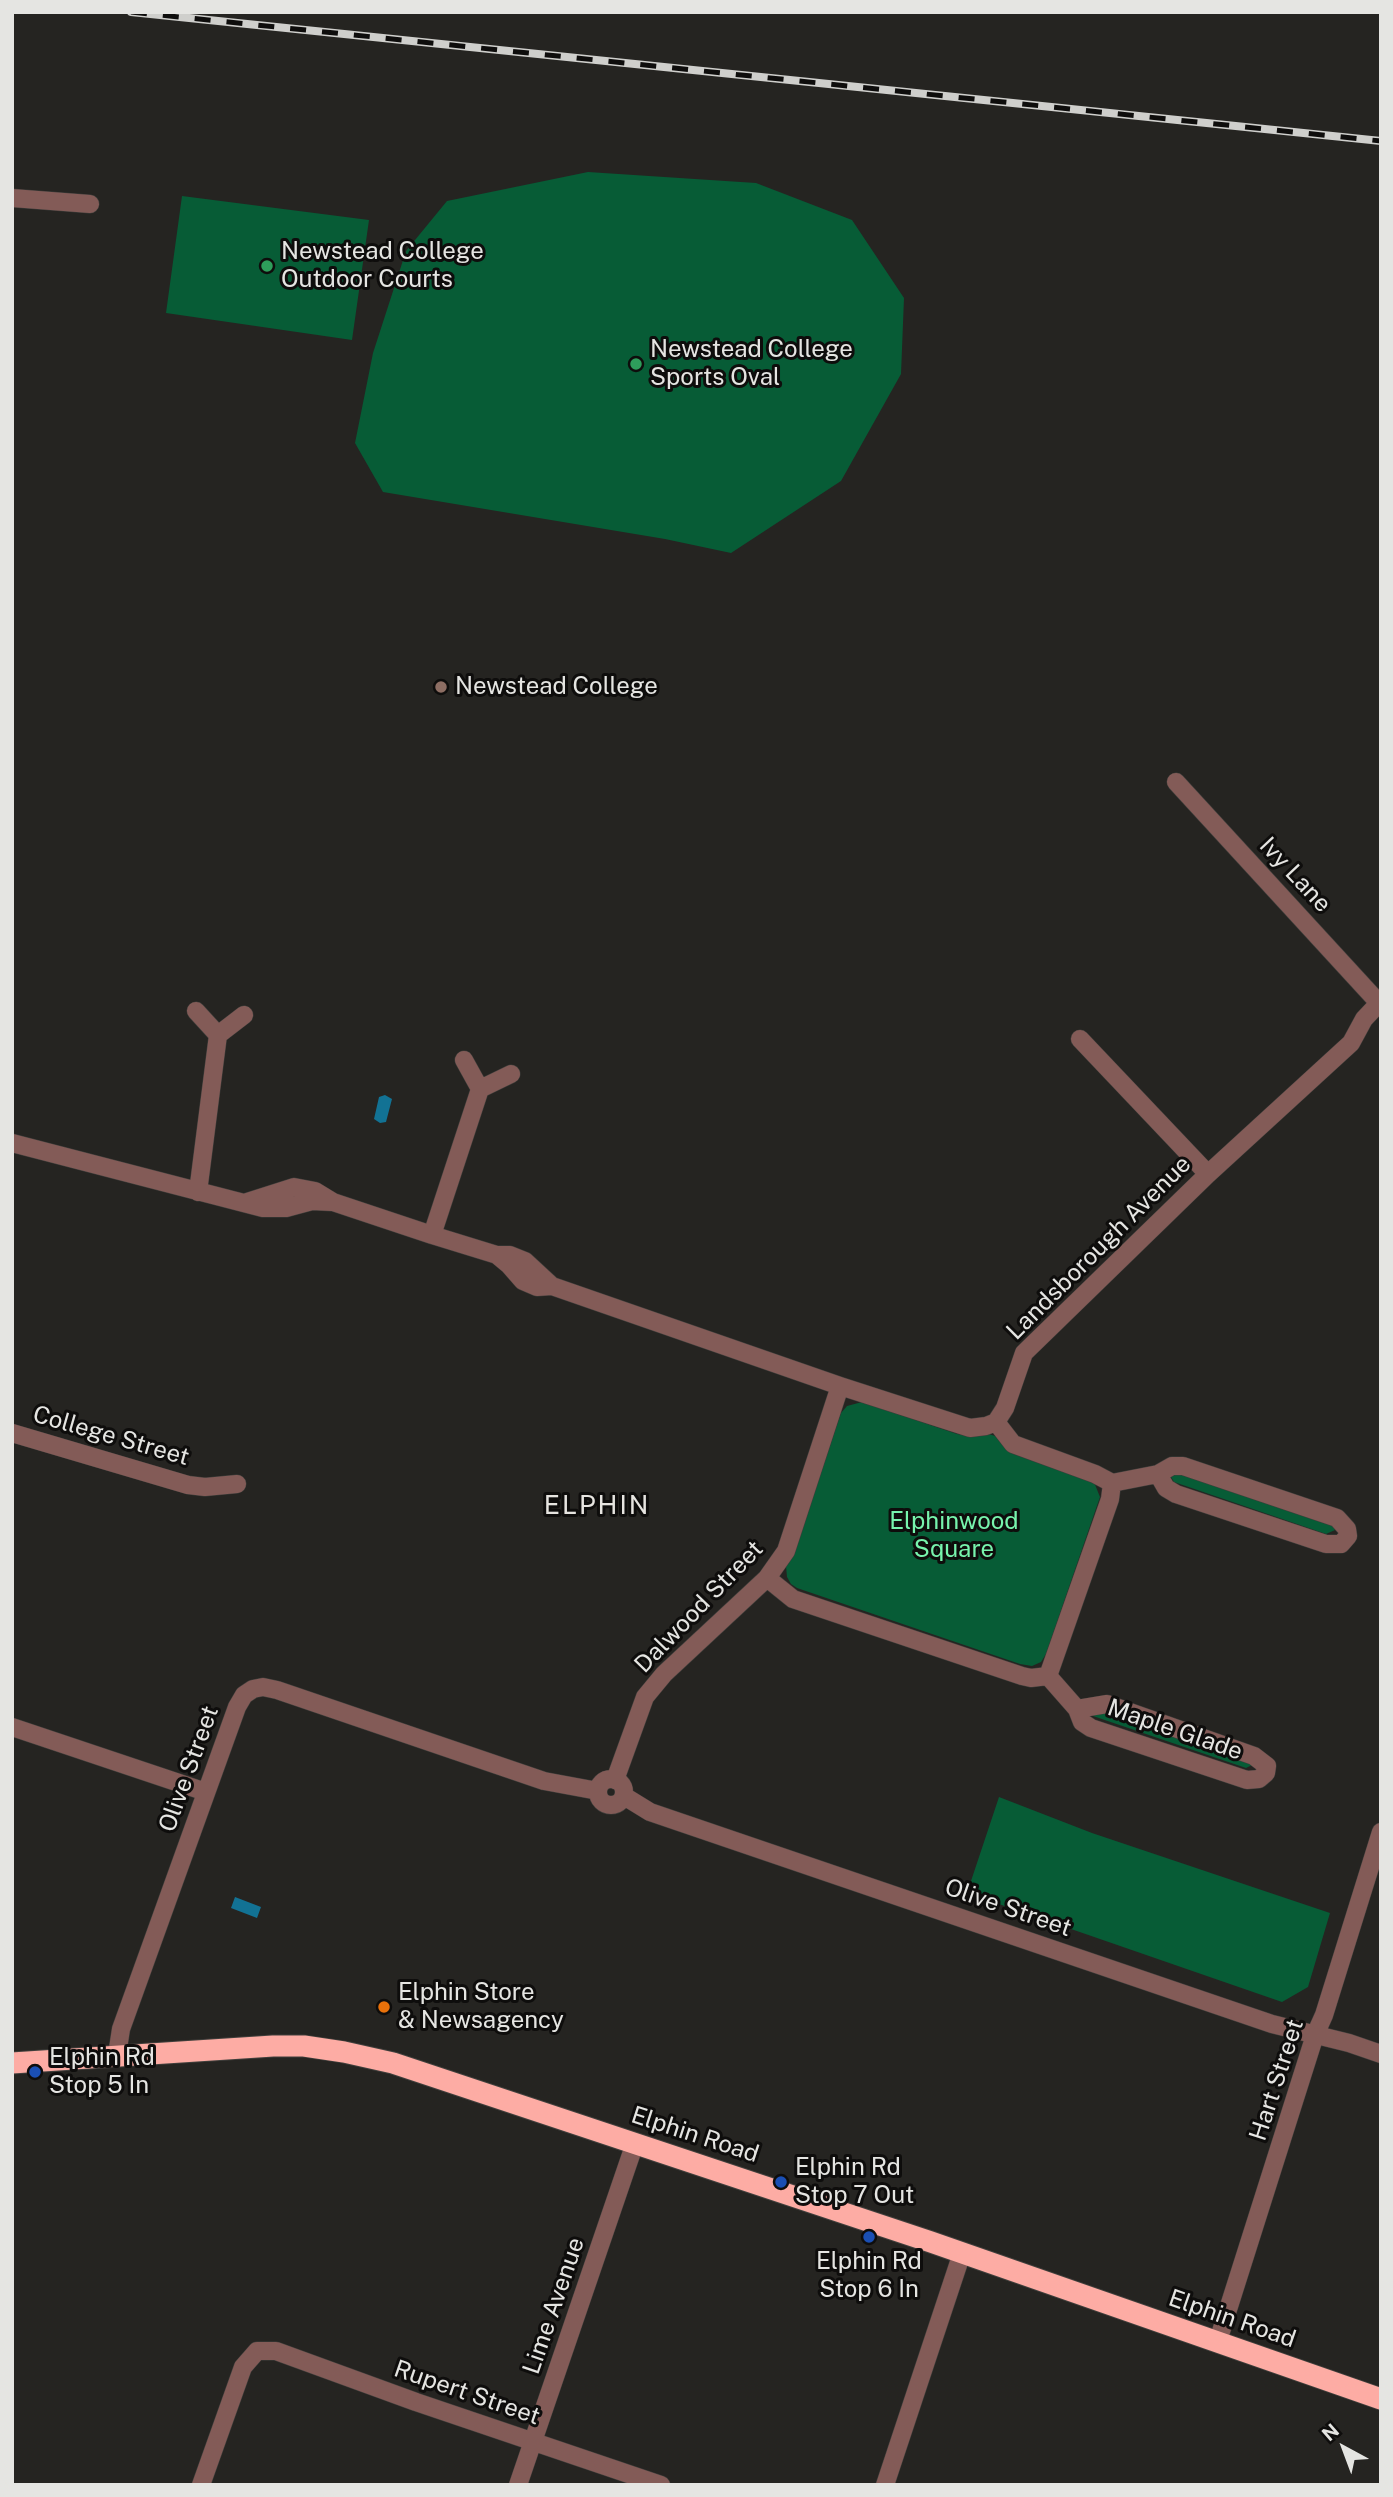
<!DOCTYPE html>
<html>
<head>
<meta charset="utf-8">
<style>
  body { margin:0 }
  #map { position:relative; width:1393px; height:2497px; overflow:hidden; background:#252421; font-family:"Public Sans",sans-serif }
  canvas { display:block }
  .frame { position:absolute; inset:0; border:14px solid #e5e5e2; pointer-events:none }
  .north { position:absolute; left:1309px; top:2413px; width:70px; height:70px; -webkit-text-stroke:5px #0e0d0c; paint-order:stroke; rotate:319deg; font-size:19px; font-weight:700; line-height:28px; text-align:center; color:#e5e5e2 }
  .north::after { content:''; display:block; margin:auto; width:24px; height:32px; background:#e5e5e2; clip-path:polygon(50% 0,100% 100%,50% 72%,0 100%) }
</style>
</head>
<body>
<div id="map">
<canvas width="1393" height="2497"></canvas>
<div class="frame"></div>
<div class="north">N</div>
</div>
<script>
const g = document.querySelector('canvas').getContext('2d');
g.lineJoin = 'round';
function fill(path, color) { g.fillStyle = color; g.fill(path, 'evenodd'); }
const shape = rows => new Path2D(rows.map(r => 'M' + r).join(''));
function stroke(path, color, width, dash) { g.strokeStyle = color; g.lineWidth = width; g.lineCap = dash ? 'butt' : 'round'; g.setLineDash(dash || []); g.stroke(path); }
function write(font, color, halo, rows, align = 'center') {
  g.font = font + ' "Public Sans",sans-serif'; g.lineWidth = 6; g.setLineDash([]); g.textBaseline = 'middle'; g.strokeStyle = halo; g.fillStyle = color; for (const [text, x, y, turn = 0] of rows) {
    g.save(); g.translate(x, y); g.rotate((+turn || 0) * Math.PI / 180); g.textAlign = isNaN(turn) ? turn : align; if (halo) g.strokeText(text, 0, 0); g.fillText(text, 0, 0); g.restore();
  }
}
const green = shape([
  [588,172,756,183,852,220,904,298,901,374,841,481,731,553,665,539,383,492,355,443,373,353,406,251,447,201],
  [182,196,369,220,352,340,166,313],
  [862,1402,957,1434,969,1436,986,1433,995,1436,1007,1450,1014,1454,1094,1482,1100,1497,1046,1654,1041,1662,1032,1666,1020,1664,797,1588,791,1584,787,1577,786,1566,796,1547,841,1413,847,1406],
  [1175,1471,1332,1523,1335,1530,1326,1534,1174,1482,1171,1477],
  [1096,1709,1249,1759,1252,1765,1246,1768,1090,1715],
  [999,1797,1092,1833,1330,1913,1308,1987,1282,2002,967,1893]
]);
const water = shape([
  [385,1095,392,1099,386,1122,380,1123,374,1119,379,1097],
  [235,1897,261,1907,257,1918,231,1908]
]);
const minor = shape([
  [12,198,90,204],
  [1176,782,1378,1002],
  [196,1011,218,1035,198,1192],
  [218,1035,244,1015],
  [1080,1039,1208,1174],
  [464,1060,480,1089],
  [12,1143,263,1208,286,1208,312,1201,332,1202],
  [247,1202,294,1187,315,1191,333,1202,432,1235,497,1255,510,1255,525,1261,552,1286],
  [432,1235,480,1089,511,1074],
  [497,1255,509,1265,523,1281,537,1287,552,1286,840,1386,970,1428,986,1426,996,1422,1005,1408,1024,1353,1208,1174,1351,1043,1364,1019,1381,1001],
  [12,1433,188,1485,205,1487,237,1484],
  [1112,1483,1158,1474,1172,1466,1183,1466,1337,1518,1347,1529,1348,1536,1341,1544,1326,1544,1176,1494,1166,1488,1158,1474],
  [767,1578,793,1599,1022,1676,1031,1678,1048,1676,1110,1499,1112,1483,1095,1474,1013,1444,996,1422],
  [1048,1676,1077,1709,1082,1722,1091,1728,1247,1780,1259,1779,1266,1773,1267,1766,1254,1756,1107,1704,1077,1709],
  [12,1727,206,1792],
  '598 1792a13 13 0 1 1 26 0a13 13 0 1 1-26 0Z',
  [615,1780,645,1697,664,1674,767,1578,786,1551,840,1386],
  [624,1796,650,1812,1272,2024,1349,2043,1381,2054],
  [117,2055,121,2029,237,1707,244,1695,253,1689,263,1687,277,1690,544,1781,598,1791],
  [1218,2341,1315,2035,1324,2015,1381,1832],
  [201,2485,243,2367,257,2351,276,2351,416,2402,661,2485],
  [518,2485,635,2143],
  [885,2485,962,2253]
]);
const highway = shape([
  [12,2063,273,2046,304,2046,344,2052,393,2063,931,2242,1381,2399]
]);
const rail = shape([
  [131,12,1381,141]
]);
const markers = [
  [267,266,7,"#2e9e5b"],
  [636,364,7,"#2e9e5b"],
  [441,687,7,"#8d6e63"],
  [384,2007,7,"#e8710a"],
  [35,2072,7,"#1a4fb4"],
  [781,2182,7,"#1a4fb4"],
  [869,2237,7,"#1a4fb4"]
];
const poiNames = [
  ["Newstead College",281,252],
  ["Outdoor Courts",281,280],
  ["Newstead College",650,350],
  ["Sports Oval",650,378],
  ["Newstead College",455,687],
  ["Elphin Store",398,1993],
  ["& Newsagency",398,2021],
  ["Elphin Rd",49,2058],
  ["Stop 5 In",49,2086],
  ["Elphin Rd",795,2168],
  ["Stop 7 Out",795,2196],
  ["Elphin Rd",869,2262,"center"],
  ["Stop 6 In",869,2290,"center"]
];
const streetNames = [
  ["Ivy Lane",1295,875,47],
  ["Landsborough Avenue",1099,1248,-45],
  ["College Street",111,1436,16],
  ["Dalwood Street",699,1607,-46],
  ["Maple Glade",1175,1730,19],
  ["Olive Street",189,1769,-70],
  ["Olive Street",1008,1908,19],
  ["Hart Street",1277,2080,-72],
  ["Elphin Road",695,2135,18],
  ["Lime Avenue",554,2306,-71],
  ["Elphin Road",1232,2319,19],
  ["Rupert Street",467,2393,19]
];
const parkNames = [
  ["Elphinwood",954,1522],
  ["Square",954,1550]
];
const neighbourhoodNames = [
  ["ELPHIN",597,1506]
];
fill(green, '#075c36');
fill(water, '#127294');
stroke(minor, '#403f3c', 19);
stroke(highway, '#403f3c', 23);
stroke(minor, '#835b57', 18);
stroke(highway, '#fdaca4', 21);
stroke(rail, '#cfcfcc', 8);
stroke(rail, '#0e0d0c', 5, [16]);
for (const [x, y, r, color] of markers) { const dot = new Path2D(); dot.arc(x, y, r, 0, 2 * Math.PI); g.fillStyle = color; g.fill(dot); stroke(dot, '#0e0d0c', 2.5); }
write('24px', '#e5e5e2', '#0e0d0c', poiNames, 'left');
write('24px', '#e5e5e2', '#0e0d0c', streetNames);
write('24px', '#77f4ad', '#0e0d0c', parkNames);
g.letterSpacing = '2px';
write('26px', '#e6e4e0', '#0e0d0c', neighbourhoodNames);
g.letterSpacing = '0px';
</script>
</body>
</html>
